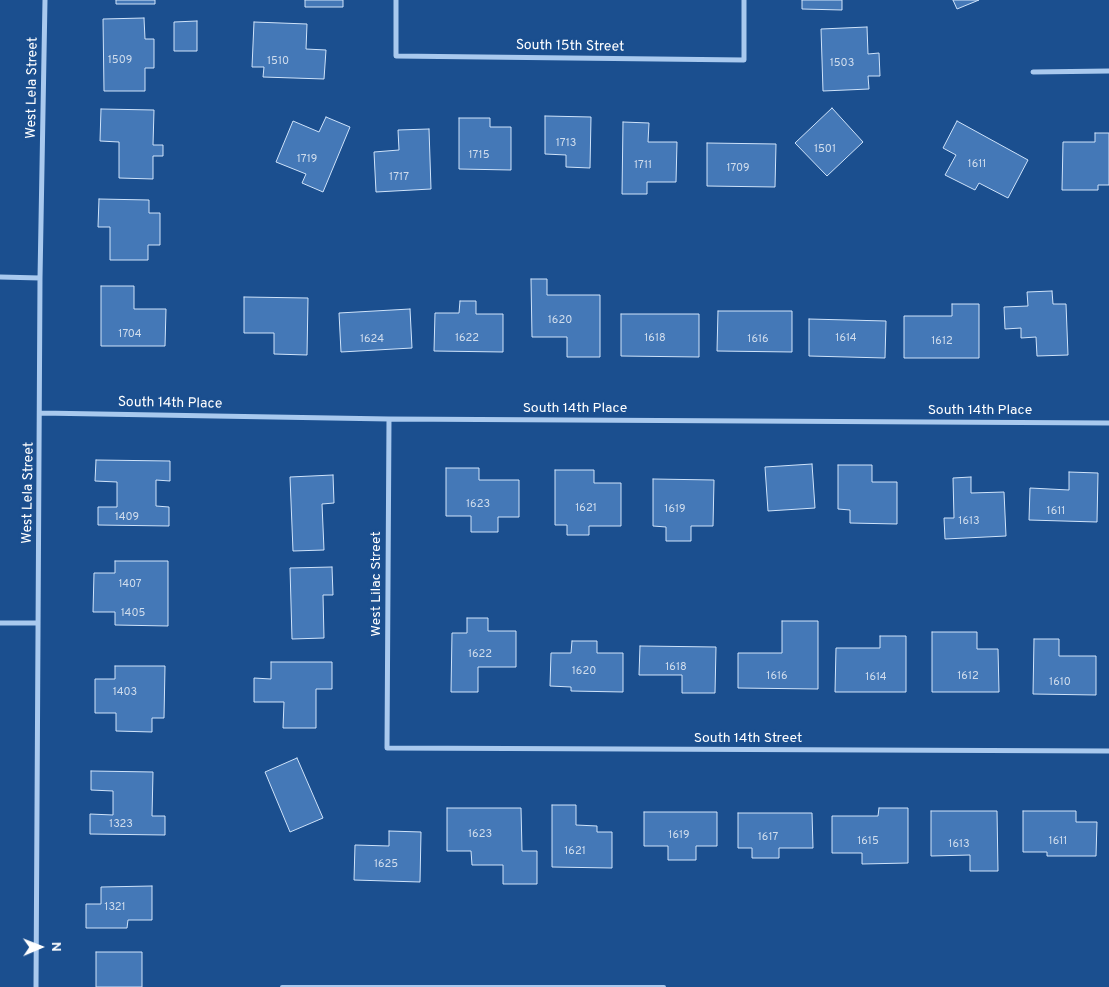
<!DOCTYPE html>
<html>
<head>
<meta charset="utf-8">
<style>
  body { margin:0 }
  #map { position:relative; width:1109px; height:987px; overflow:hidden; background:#1b4f8f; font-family:Overpass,sans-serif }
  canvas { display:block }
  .north { position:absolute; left:15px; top:922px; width:50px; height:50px; -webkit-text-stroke:4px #1b4f8f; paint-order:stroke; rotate:89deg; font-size:14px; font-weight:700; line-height:20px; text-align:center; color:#fff }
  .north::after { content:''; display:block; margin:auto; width:18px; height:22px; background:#fff; clip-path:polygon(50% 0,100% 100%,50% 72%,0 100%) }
</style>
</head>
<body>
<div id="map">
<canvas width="1109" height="987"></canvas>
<div class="north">N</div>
</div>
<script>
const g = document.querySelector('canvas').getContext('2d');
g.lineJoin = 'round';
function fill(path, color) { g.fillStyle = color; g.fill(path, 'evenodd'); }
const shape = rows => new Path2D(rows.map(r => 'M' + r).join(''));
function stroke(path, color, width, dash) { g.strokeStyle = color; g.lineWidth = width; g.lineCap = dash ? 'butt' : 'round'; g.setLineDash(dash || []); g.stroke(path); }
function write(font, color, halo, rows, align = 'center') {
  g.font = font + ' Overpass,sans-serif'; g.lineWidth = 5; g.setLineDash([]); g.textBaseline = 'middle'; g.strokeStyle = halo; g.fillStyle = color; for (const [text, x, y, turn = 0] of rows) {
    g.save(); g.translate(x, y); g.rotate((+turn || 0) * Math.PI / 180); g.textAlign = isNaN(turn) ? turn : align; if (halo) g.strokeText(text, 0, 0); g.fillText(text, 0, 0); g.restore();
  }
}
const building = shape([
  [116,0,155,0,155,4,116,4,116,0],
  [305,0,343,0,343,7,305,7,305,0],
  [802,0,842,0,842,10,802,9,802,0],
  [953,0,979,0,957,9,953,0],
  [144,18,145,39,154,39,154,68,145,68,145,91,104,91,103,19,144,18],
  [197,21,197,51,174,51,174,22,197,21],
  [254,22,307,24,306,49,326,50,324,79,263,77,264,67,252,67,254,22],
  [867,27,868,54,879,53,880,76,868,76,869,89,823,91,821,29,867,27],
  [832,108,863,142,827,176,795,143,832,108],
  [101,109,154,110,153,145,163,145,163,156,153,156,153,179,119,178,119,142,100,141,101,109],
  [545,116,591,117,590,168,566,167,566,155,545,154,545,116],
  [326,117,350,127,323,192,302,183,306,174,276,162,293,121,319,132,326,117],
  [459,118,490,118,490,127,511,127,511,170,459,169,459,118],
  [957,121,1028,160,1008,198,979,183,975,190,945,175,956,155,943,148,957,121],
  [623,122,649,123,648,142,677,142,676,182,647,182,647,194,622,194,623,122],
  [429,129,431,189,376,192,374,152,399,150,398,130,429,129],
  [1095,133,1109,133,1109,185,1098,185,1098,190,1062,190,1063,142,1095,142,1095,133],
  [707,143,776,144,775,187,707,186,707,143],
  [99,199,149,200,149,213,160,213,160,245,148,245,148,260,110,260,110,227,98,227,99,199],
  [531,279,547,279,547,295,600,295,600,357,567,357,567,337,532,337,531,279],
  [101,286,134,286,134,309,166,309,165,346,101,346,101,286],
  [1052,291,1053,304,1066,304,1068,355,1037,356,1036,337,1021,338,1021,328,1005,329,1004,307,1028,306,1027,292,1052,291],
  [244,297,308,298,307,355,274,354,274,333,244,333,244,297],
  [460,301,476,301,476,314,503,314,503,352,434,351,435,313,459,313,460,301],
  [952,304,979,304,979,358,904,358,904,316,952,316,952,304],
  [410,309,412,348,341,352,339,313,410,309],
  [718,311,792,311,792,352,717,351,718,311],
  [621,314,699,314,699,357,621,356,621,314],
  [809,319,886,321,885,358,809,356,809,319],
  [96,460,170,461,170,481,156,480,156,506,169,507,169,526,98,525,98,507,117,507,117,482,95,481,96,460],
  [812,464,815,508,768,511,765,467,812,464],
  [838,465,872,465,872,482,897,482,897,524,850,523,850,510,838,509,838,465],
  [446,468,479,468,479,480,519,480,519,517,498,517,498,532,471,532,471,516,446,516,446,468],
  [555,470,594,470,594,483,621,483,621,526,589,526,589,535,567,535,567,525,555,525,555,470],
  [1069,472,1098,473,1097,522,1029,520,1030,488,1069,490,1069,472],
  [333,475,334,503,322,504,324,550,293,551,290,477,333,475],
  [971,477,971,493,1004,492,1006,536,945,539,944,518,954,518,953,478,971,477],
  [653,479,714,480,713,526,691,526,691,541,666,541,666,527,653,526,653,479],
  [115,561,168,561,168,626,115,625,115,612,93,612,94,573,115,573,115,561],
  [332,567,333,595,323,595,324,638,292,639,290,568,332,567],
  [467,618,488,618,488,631,516,631,516,667,478,667,478,692,451,692,452,633,467,633,467,618],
  [782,621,818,621,818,689,738,688,738,653,782,653,782,621],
  [932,632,977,632,977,649,998,649,999,692,932,692,932,632],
  [880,636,906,636,906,692,835,692,836,648,880,648,880,636],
  [1034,639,1059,639,1059,656,1096,656,1096,695,1033,694,1034,639],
  [572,641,597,641,597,653,623,653,623,692,571,691,571,687,550,686,551,653,571,653,572,641],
  [640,646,716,647,715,693,682,693,682,675,639,675,640,646],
  [271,662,332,662,332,689,316,689,316,728,283,728,284,702,254,702,254,678,271,679,271,662],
  [115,666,165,666,164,718,152,718,152,732,116,731,116,713,95,713,95,679,115,679,115,666],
  [297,758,323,818,290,832,265,772,297,758],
  [91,771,153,772,152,816,165,816,165,835,90,834,90,814,113,815,113,791,91,790,91,771],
  [552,805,576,805,576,825,597,826,597,832,612,832,612,868,552,867,552,805],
  [447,808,521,808,522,851,537,851,537,884,503,884,503,865,472,865,471,851,447,851,447,808],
  [879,808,908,808,908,863,862,864,862,853,832,853,832,816,878,816,879,808],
  [931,811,997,811,998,871,970,871,970,855,931,856,931,811],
  [1023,811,1076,811,1076,822,1097,822,1096,856,1047,856,1047,852,1023,852,1023,811],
  [644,812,717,812,717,846,696,846,696,860,668,860,668,846,644,846,644,812],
  [738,813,812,813,813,848,779,848,779,858,752,858,752,848,738,848,738,813],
  [389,831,421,832,420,882,354,880,355,845,389,846,389,831],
  [152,886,152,920,128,920,127,928,86,928,86,904,101,904,101,887,152,886],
  [96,952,142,952,142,987,96,987,96,952]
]);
const lane = shape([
  [282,987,664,987]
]);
const street = shape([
  [396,0,396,56,744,60,744,0],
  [1033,72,1109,71],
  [0,277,40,278],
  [41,413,389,419,1109,423],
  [389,419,387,748,1109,751],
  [0,623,38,623],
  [36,987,40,278,45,0]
]);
const numberNames = [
  ["1509",120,61],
  ["1510",278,62],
  ["1503",842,64],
  ["1713",566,144],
  ["1501",825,150],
  ["1715",479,156],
  ["1719",307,160],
  ["1611",977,165],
  ["1711",643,166],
  ["1709",738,169],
  ["1717",399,178],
  ["1620",560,321],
  ["1704",130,335],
  ["1622",467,339],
  ["1618",655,339],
  ["1614",846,339],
  ["1624",372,340],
  ["1616",758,340],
  ["1612",942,342],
  ["1623",478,505],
  ["1621",586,509],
  ["1619",675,510],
  ["1611",1056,512],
  ["1409",127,518],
  ["1613",969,522],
  ["1407",130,585],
  ["1405",133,614],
  ["1622",480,655],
  ["1618",676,668],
  ["1620",584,672],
  ["1616",777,677],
  ["1612",968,677],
  ["1614",876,678],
  ["1610",1060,683],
  ["1403",125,693],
  ["1323",121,825],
  ["1623",480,835],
  ["1619",679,836],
  ["1617",768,838],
  ["1615",868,842],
  ["1611",1058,842],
  ["1613",959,845],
  ["1621",575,852],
  ["1625",386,865],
  ["1321",115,908]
];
const streetNames = [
  ["South 15th Street",570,47,1],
  ["West Lela Street",33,88,-89],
  ["South 14th Place",170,404,1],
  ["South 14th Place",575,409],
  ["South 14th Place",980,411],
  ["West Lela Street",29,493,-89],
  ["West Lilac Street",377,584,-90],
  ["South 14th Street",748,739]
];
fill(building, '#4478b7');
stroke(building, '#cfe3fa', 1);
stroke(lane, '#a9c9ee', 4);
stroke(street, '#a9c9ee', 5);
write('11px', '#d0dded', null, numberNames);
write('14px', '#fff', '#1b4f8f', streetNames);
</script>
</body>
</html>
